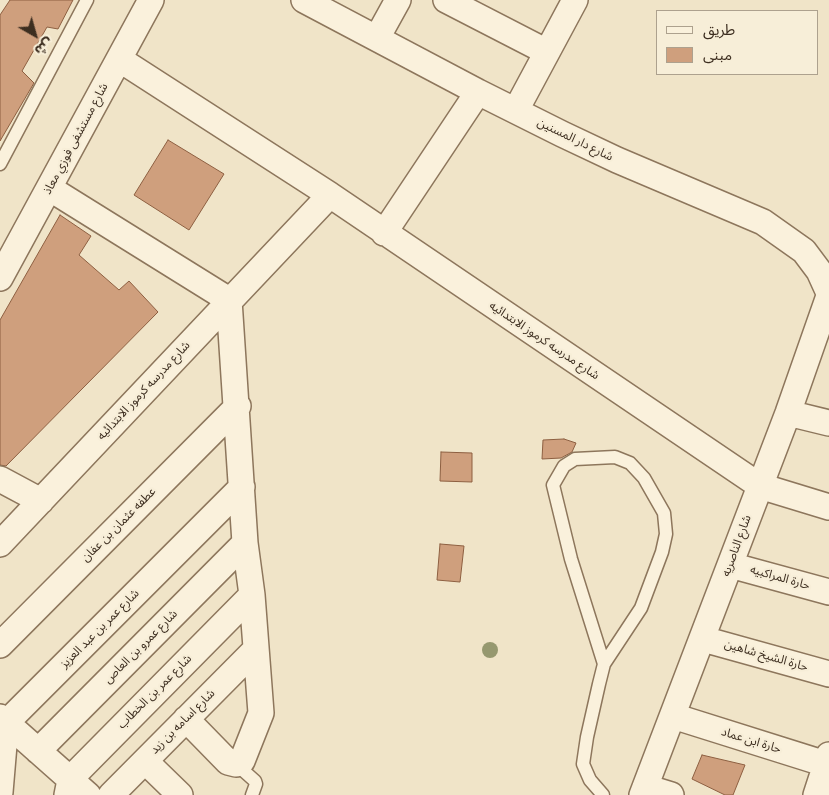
<!DOCTYPE html>
<html>
<head>
<meta charset="utf-8">
<style>
  body { margin:0 }
  #map { position:relative; width:829px; height:795px; overflow:hidden; background:#f0e4c8; font-family:"Source Serif 4","Noto Sans Arabic",serif }
  canvas { display:block }
  .legend { position:absolute; left:656px; top:10px; width:162px; height:65px; box-sizing:border-box; background:#f7eed8; border:1px solid #ada18e; margin:0; padding:6px 9px; list-style:none; font-size:15px; color:#3d2e20 }
  .legend li { display:flex; align-items:center; gap:10px; height:25px }
  .legend b { width:25px; border:1px solid #ada18e }
  .north { position:absolute; left:10px; top:10px; width:50px; height:50px; -webkit-text-stroke:4px #f7eed8; paint-order:stroke; rotate:142deg; font-size:14px; font-weight:700; line-height:20px; text-align:center; color:#3d2e20 }
  .north::after { content:''; display:block; margin:auto; width:18px; height:22px; background:#3d2e20; clip-path:polygon(50% 0,100% 100%,50% 72%,0 100%) }
</style>
</head>
<body>
<div id="map">
<canvas width="829" height="795"></canvas>
<ul class="legend">
<li><b style="height:6px;background:#faf1dc"></b>طريق</li>
<li><b style="height:14px;background:#cf9f7d"></b>مبنى</li>
</ul>
<div class="north">ش</div>
</div>
<script>
const g = document.querySelector('canvas').getContext('2d');
g.lineJoin = 'round';
function fill(path, color) { g.fillStyle = color; g.fill(path, 'evenodd'); }
const shape = rows => new Path2D(rows.map(r => 'M' + r).join(''));
function stroke(path, color, width, dash) { g.strokeStyle = color; g.lineWidth = width; g.lineCap = dash ? 'butt' : 'round'; g.setLineDash(dash || []); g.stroke(path); }
function write(font, color, halo, rows, align = 'center') {
  g.font = font + ' "Source Serif 4","Noto Sans Arabic",serif'; g.lineWidth = 4.5; g.setLineDash([]); g.textBaseline = 'middle'; g.strokeStyle = halo; g.fillStyle = color; for (const [text, x, y, turn = 0] of rows) {
    g.save(); g.translate(x, y); g.rotate((+turn || 0) * Math.PI / 180); g.textAlign = isNaN(turn) ? turn : align; if (halo) g.strokeText(text, 0, 0); g.fillText(text, 0, 0); g.restore();
  }
}
const building = shape([
  [10,0,73,0,58,29,47,27,22,71,34,83,0,141,0,15,10,0],
  [168,140,224,174,189,230,134,195,168,140],
  [60,215,91,236,79,255,119,290,129,281,158,312,6,466,0,465,0,320,60,215],
  [564,439,576,443,572,452,561,458,542,459,543,440,564,439],
  [441,452,472,453,472,482,440,481,441,452],
  [440,544,464,546,460,582,437,580,440,544],
  [702,755,745,765,733,795,725,795,692,779,702,755]
]);
const service = shape([
  [0,164,87,0],
  [236,764,255,781,256,784,252,795],
  [603,795,590,780,583,764,587,737,599,684,604,664,641,608,662,552,666,534,664,513,644,478,630,463,615,457,575,459,564,466,553,485,571,559,604,664]
]);
const minor = shape([
  [304,0,478,92,562,134,617,160,763,222,804,251,819,271,829,293],
  [446,0,547,52],
  [377,38,398,0],
  [119,59,330,195,760,486,829,507],
  [516,110,575,0],
  [49,188,229,300,245,543,252,595,261,713,242,761,236,764,228,762,186,719],
  [384,233,478,92],
  [0,278,151,0],
  [788,413,829,423],
  [0,479,41,501],
  [0,544,330,195],
  [730,565,829,592],
  [703,639,829,674],
  [0,645,238,406],
  [673,716,829,765],
  [0,717,88,795],
  [38,751,245,543],
  [145,761,180,795],
  [645,787,671,795],
  [0,792,5,733,13,716,242,487],
  [67,795,70,780,75,774,252,595],
  [111,795,256,649],
  [642,795,788,413,829,296],
  [816,795,829,755]
]);
const trees = [
  [490,650]
];
const streetNames = [
  ["شارع مستشفى فوزي معاذ",76,139,-62],
  ["شارع دار المسنين",575,140,26],
  ["شارع مدرسه كرموز الابتدائيه",544,341,34],
  ["شارع مدرسه كرموز الابتدائيه",144,391,-47],
  ["عطفه عثمان بن عفان",119,525,-45],
  ["شارع الناصريه",737,546,-70],
  ["حارة المراكبيه",780,578,16],
  ["شارع عمر بن عبد العزيز",100,629,-45],
  ["شارع عمرو بن العاص",141,647,-45],
  ["حارة الشيخ شاهين",766,656,16],
  ["شارع عمر بن الخطاب",155,692,-45],
  ["شارع اسامه بن زيد",183,722,-45],
  ["حارة ابن عماد",751,741,17]
];
fill(building, '#cf9f7d');
stroke(building, '#8d5f41', 1);
stroke(service, '#8d765c', 15);
stroke(minor, '#8d765c', 28);
stroke(service, '#faf1dc', 12);
stroke(minor, '#faf1dc', 25);
g.fillStyle = '#96986f';
for (const [x, y] of trees) { g.beginPath(); g.arc(x, y, 8, 0, 2 * Math.PI); g.fill(); }
write('12px', '#3d2e20', '#f7eed8', streetNames);
</script>
</body>
</html>
